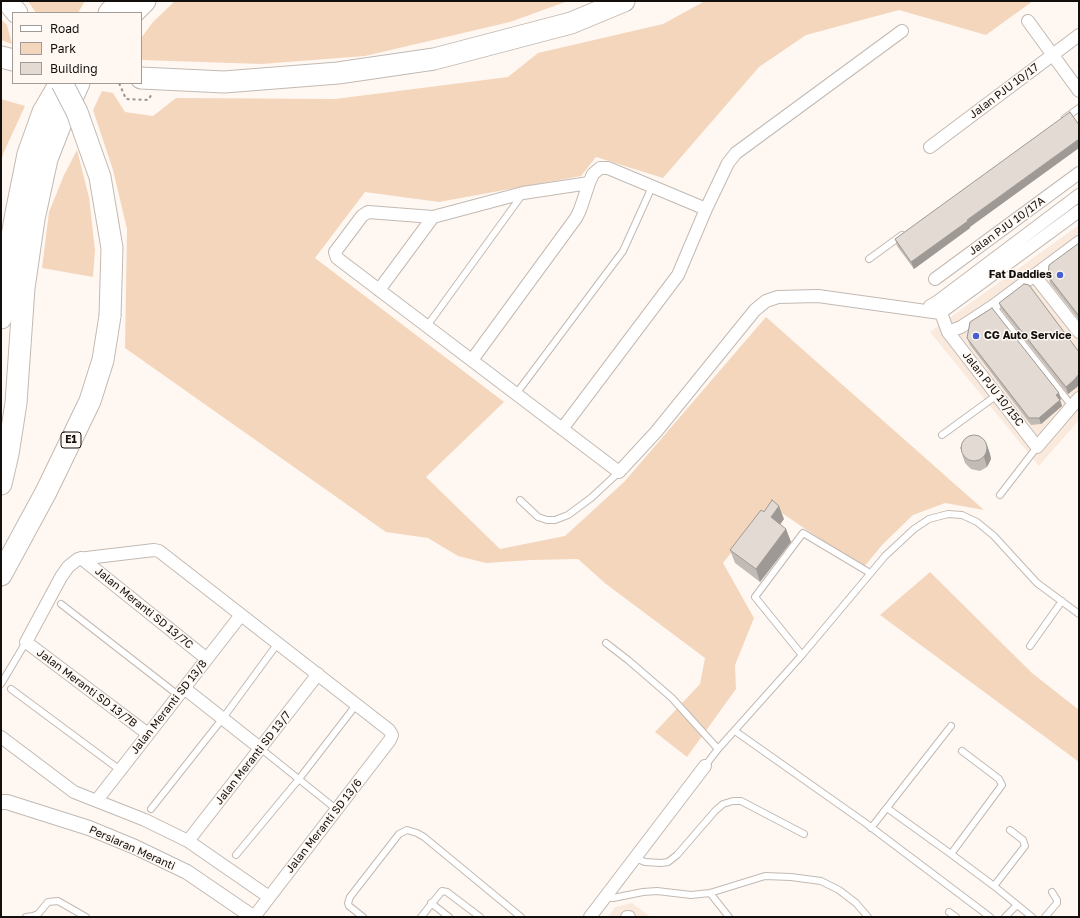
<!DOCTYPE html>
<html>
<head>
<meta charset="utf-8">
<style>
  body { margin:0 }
  #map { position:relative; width:1080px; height:918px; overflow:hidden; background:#fff8f2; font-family:"Golos Text",sans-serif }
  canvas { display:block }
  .frame { position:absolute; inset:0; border:2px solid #120f0d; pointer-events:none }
  .legend { position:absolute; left:12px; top:12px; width:130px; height:72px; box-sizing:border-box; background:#fff8f2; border:1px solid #a09b96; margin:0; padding:5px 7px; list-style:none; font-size:12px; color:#120f0d }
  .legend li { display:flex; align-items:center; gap:8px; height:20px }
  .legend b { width:20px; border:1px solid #a09b96 }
</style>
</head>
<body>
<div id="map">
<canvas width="1080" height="918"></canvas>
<div class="frame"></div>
<ul class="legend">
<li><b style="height:5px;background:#fff"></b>Road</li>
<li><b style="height:11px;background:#f4d6bd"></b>Park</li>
<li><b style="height:11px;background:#e2dad3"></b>Building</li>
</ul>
</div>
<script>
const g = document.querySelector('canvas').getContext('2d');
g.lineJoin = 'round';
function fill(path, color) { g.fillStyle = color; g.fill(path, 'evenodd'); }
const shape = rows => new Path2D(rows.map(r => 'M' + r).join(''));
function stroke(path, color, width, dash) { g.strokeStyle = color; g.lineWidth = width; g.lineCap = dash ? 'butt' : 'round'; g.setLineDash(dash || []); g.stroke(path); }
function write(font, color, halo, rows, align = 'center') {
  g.font = font + ' "Golos Text",sans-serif'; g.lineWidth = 3; g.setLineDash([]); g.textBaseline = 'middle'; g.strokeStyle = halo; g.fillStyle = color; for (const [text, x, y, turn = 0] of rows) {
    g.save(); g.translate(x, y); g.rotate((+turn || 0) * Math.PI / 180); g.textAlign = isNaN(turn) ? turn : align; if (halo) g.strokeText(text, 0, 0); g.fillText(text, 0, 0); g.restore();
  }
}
const built = shape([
  [1079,225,1079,420,1039,466,930,332],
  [632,903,651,917,608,917,615,907]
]);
const green = shape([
  [28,1,85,1,78,13,36,13],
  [175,1,568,1,510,22,365,56,261,64,141,60,141,38,153,22],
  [705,1,1033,1,986,35,899,10,806,35,759,67,663,178,596,157,581,176,439,202,365,192,315,258,504,402,426,477,500,549,565,536,624,482,766,317,984,510,945,503,913,515,883,544,863,568,770,505,723,563,754,618,735,665,736,689,687,757,655,732,700,684,705,658,606,584,578,559,532,560,486,563,458,556,428,538,386,532,125,348,127,229,113,170,93,110,102,91,113,93,125,112,153,116,176,98,335,99,508,77,538,53,663,24],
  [1,19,7,25,12,44,1,40],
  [1,99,25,106,3,154,1,164],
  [77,150,89,197,95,250,93,277,42,268,49,212,64,175],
  [930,572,1032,673,1079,710,1079,762,880,615]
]);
const path = shape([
  [119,83,126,99,148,100,152,94]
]);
const service = shape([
  [1065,118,1079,108],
  [869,259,902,235],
  [993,306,1072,406],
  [427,326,522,195],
  [516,394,623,251,652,187],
  [942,435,997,395],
  [1000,495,1037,447],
  [520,500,538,517,547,520,555,520,568,515,591,498,619,472],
  [61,604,178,695],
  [606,643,628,660,672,698,718,749],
  [1030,646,1062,601],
  [802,655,755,597,803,533,870,573],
  [1,684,26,642],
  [11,689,120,770],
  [735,731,864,822,990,917],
  [260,748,336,809],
  [705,766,718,749,802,655,885,556,914,529,929,519,948,514,962,515,977,522,994,536,1037,583,1079,614],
  [887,808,951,854,1002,785,999,779,962,751],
  [151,809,223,718,278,643],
  [871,828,951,726],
  [951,854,994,886,1025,846,1023,840,1010,830],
  [236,855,299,779,356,705],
  [635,858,645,862,661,863,668,862,677,855,715,811,723,804,733,801,741,801,804,834],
  [994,886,1032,917],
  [710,893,729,917],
  [605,897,613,898,643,892,657,891,691,895,710,893,765,876,791,877,821,881,839,890,856,903,868,917],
  [431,903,449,917],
  [949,912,956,917],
  [26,917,33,916,38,914,48,902,58,901,86,917],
  [363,917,349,906,348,903,350,897,399,834,407,830,417,833,424,837,521,917],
  [421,917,442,891,447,892,480,917],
  [1005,917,1017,905],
  [1045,917,1057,903,1057,900,1052,892]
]);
const minor = shape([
  [1028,21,1079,91],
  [930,147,1079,35],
  [706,209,608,168,600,168,593,174,589,183,523,193,433,217,368,212,362,216,335,252,337,258,619,472,656,432,755,310,766,301,778,297,818,296,940,313,1079,211],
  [1034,275,1079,332],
  [935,279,1079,173],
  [379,290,433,217],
  [937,302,948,332,1037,447,1079,398],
  [930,306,937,302,1079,195],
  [948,332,961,327,993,306,1079,242],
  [472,360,576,218,580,210,589,183],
  [562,429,678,275,706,209,728,163,736,153,902,31],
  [81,558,207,659],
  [184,688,260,748],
  [148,734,26,642,61,577,68,567,78,559,154,550,159,551,389,730,392,735,390,740,254,917],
  [1,737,74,792,145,820,188,841,269,897],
  [97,800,241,615],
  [188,841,318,674],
  [590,917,705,766],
  [627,917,629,917]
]);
const tertiary = shape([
  [1,802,7,802,89,828,135,847,187,872,253,917]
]);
const motorway = shape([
  [7,1,17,13],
  [109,13,120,1],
  [133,13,145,1],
  [1,57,13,60],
  [141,78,224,82,338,73,434,59,571,23,624,1],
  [1,318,3,288,16,213,28,154,43,112,60,83],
  [1,484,8,454,16,403,24,288,34,219,47,159,61,123,79,83],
  [1,575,46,492,90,401,103,360,110,316]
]);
const motorwayBridge = shape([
  [62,83,77,112,100,177,112,248,110,316]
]);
const wall = shape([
  [970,227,970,228,914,269,897,246,895,239],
  [1079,243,1079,320,1050,283,1048,276],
  [999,303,1079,352,1079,384,1077,387,1068,394,1001,309],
  [967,338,1061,399,1060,400,1062,406,1041,424,1031,425,970,345],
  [987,445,990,454,991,459,987,467,980,471,971,469,965,463,962,454],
  [784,519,780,524,786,529,791,542,760,582,735,563,730,550]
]);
const shadedWall = shape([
  [1079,139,1079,148,970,227,970,228,914,269,911,262,967,220],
  [1079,374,1079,384,1077,387,1068,394,1066,387],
  [1059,393,1061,399,1060,400,1062,406,1041,424,1039,418,1056,395],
  [987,445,990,454,991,459,987,467,984,457],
  [779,506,784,519,776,530,771,517],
  [786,529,791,542,760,582,756,569]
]);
const building = shape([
  [1070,112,1079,125,1079,139,967,220,968,221,911,262,895,239,1070,112],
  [1079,243,1079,316,1048,276,1049,265,1079,243],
  [1024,284,1029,285,1079,352,1079,374,1074,380,1066,387,999,303,1024,284],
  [992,308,1059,393,1056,395,1060,400,1039,418,1029,418,967,338,970,322,992,308],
  '961 448a13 13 0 1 1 26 0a13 13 0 1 1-26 0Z',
  [772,500,779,506,771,517,786,529,756,569,730,550,761,510,764,512,772,500]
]);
const markers = [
  [1060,275,4,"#4a5ed3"],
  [976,336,4,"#4a5ed3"]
];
const shields = [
  [71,440,20]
];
const shieldNames = [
  ["E1",71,440]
];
const streetNames = [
  ["Jalan PJU 10/17",1004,91,-37],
  ["Jalan PJU 10/17A",1007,226,-36],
  ["Jalan PJU 10/15C",993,389,52],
  ["Jalan Meranti SD 13/7C",144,608,39],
  ["Jalan Meranti SD 13/7B",87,688,37],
  ["Jalan Meranti SD 13/8",169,707,-52],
  ["Jalan Meranti SD 13/7",253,758,-52],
  ["Jalan Meranti SD 13/6",324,826,-52],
  ["Persiaran Meranti",132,848,24]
];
const poiNames = [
  ["Fat Daddies",1052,275],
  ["CG Auto Service",984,336,"left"]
];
fill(built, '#f9eadd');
fill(green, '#f4d6bd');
stroke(service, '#c2b9b3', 8);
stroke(minor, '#c2b9b3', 14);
stroke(tertiary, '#c2b9b3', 16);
stroke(motorway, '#c2b9b3', 23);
stroke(path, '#9b9691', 2, [3, 3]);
stroke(service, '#fff', 6);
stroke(minor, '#fff', 12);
stroke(tertiary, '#fff', 14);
stroke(motorway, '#fff', 21);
stroke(motorwayBridge, '#c2b9b3', 23, []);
stroke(motorwayBridge, '#fff', 21);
fill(wall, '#c2bbb5');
fill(shadedWall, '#9e9994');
fill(building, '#e2dad3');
stroke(building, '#9e9994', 1);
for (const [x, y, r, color] of markers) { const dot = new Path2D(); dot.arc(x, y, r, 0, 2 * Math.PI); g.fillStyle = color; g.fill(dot); stroke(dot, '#fff8f2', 1.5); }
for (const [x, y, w] of shields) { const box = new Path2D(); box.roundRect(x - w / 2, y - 8, w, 16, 3); g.fillStyle = '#fff8f2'; g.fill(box); stroke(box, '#120f0d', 1); }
write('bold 10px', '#120f0d', null, shieldNames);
write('11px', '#120f0d', '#fff8f2', streetNames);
write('bold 11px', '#120f0d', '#fff8f2', poiNames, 'right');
</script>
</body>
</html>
